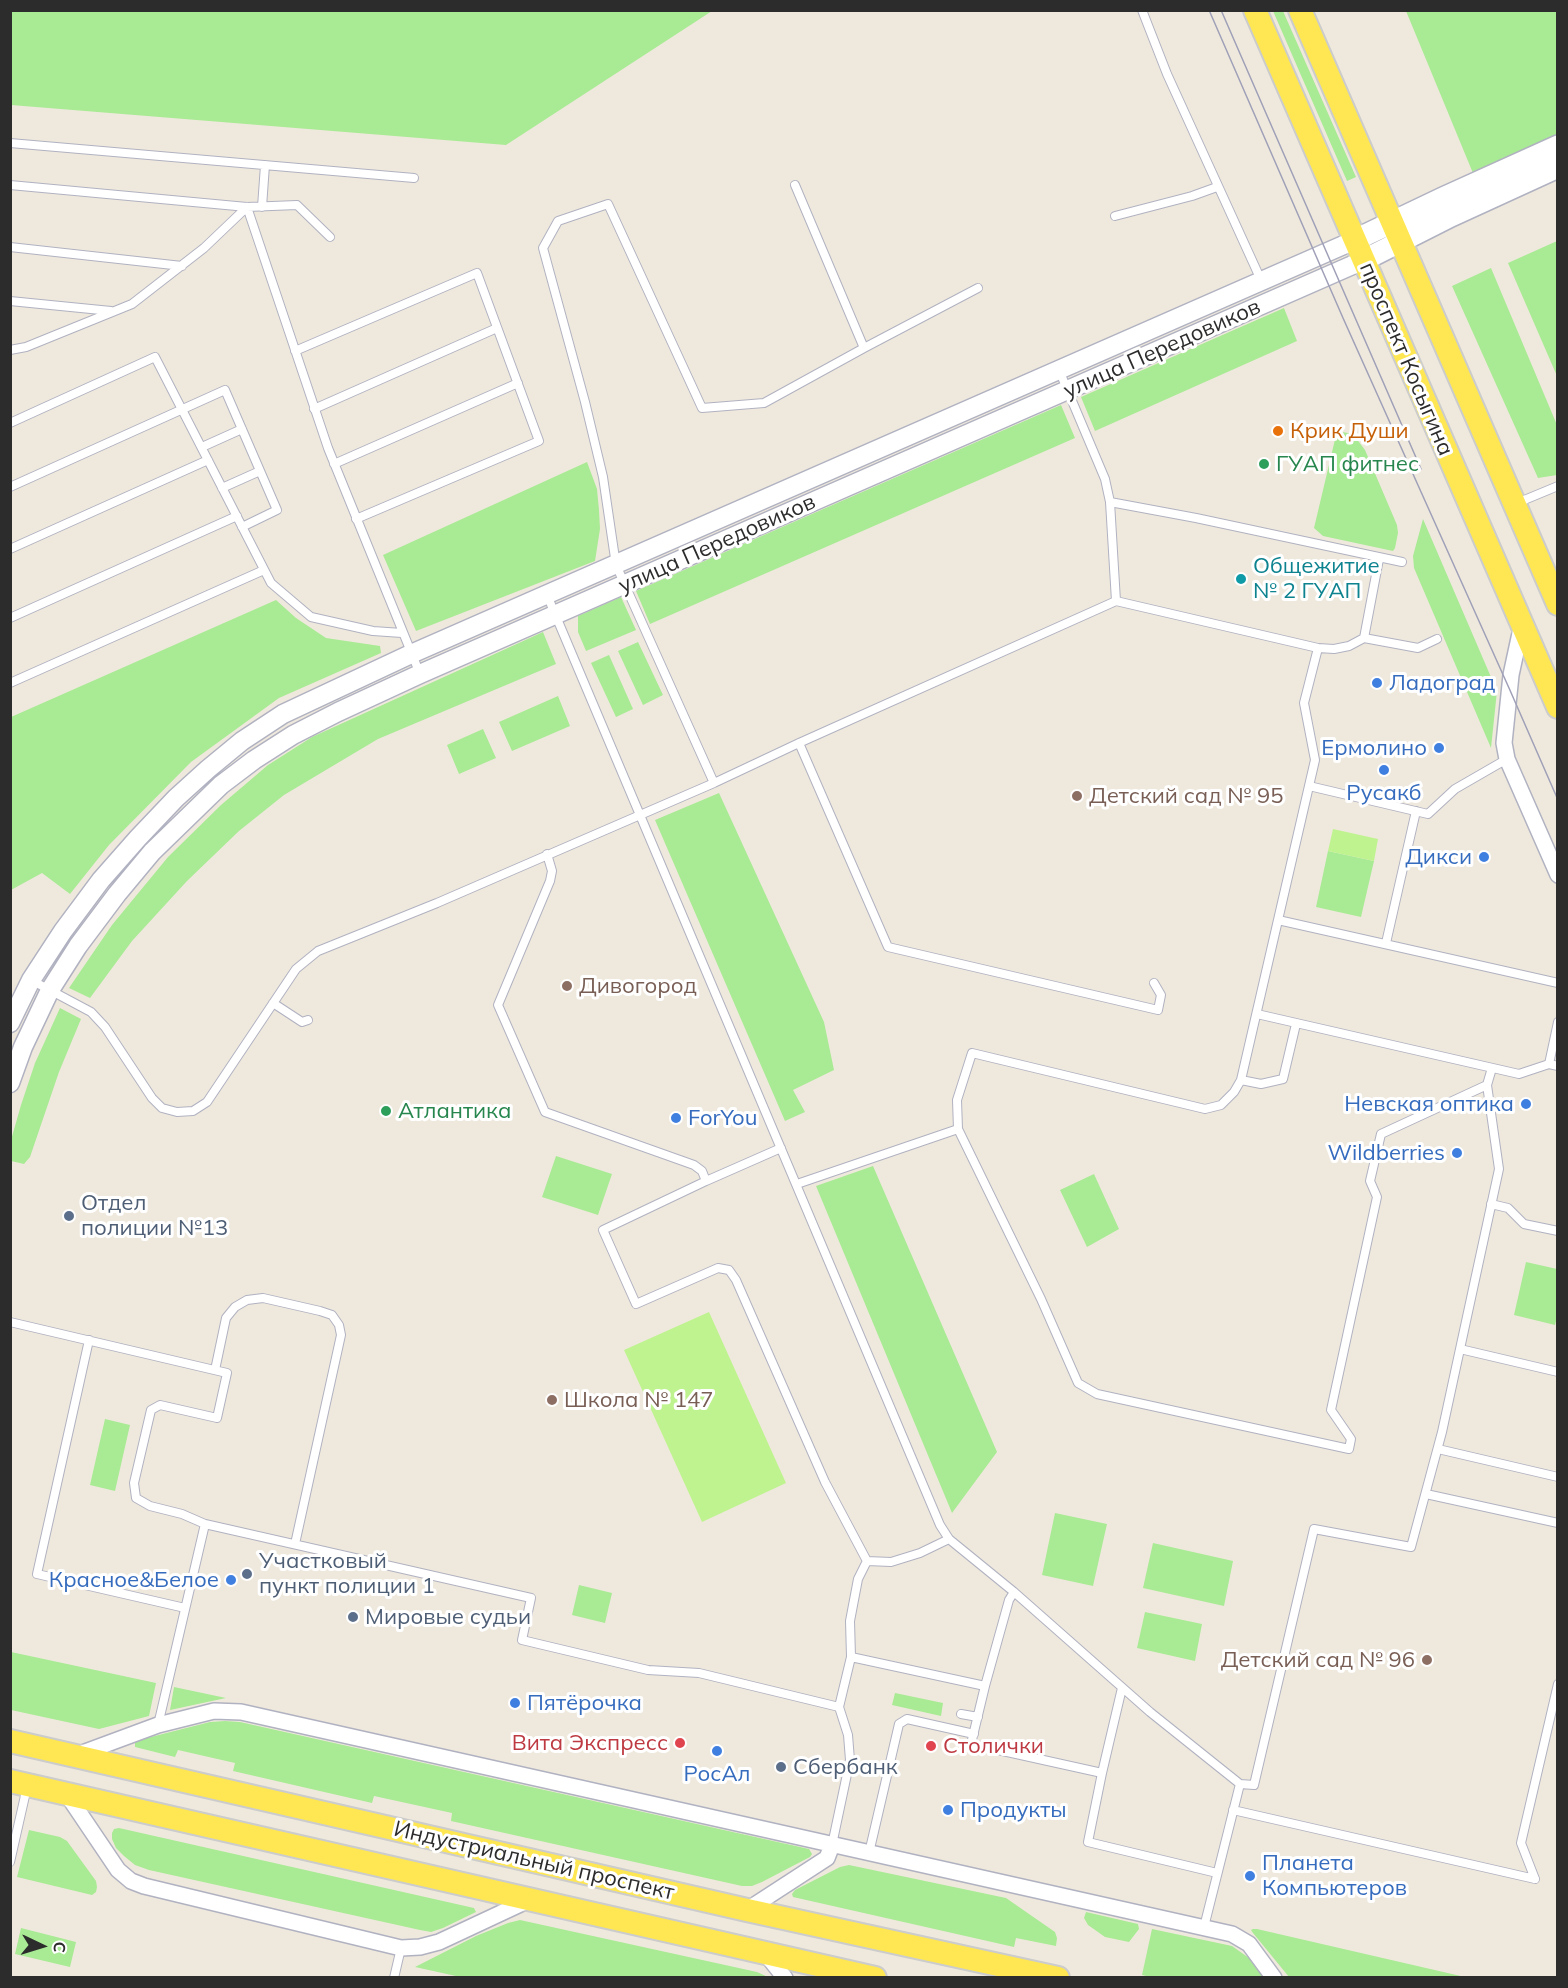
<!DOCTYPE html>
<html>
<head>
<meta charset="utf-8">
<style>
  body { margin:0 }
  #map { position:relative; width:1568px; height:1988px; overflow:hidden; background:#efe9dd; font-family:Mulish,sans-serif }
  canvas { display:block }
  .frame { position:absolute; inset:0; border:12px solid #2c2c2c; pointer-events:none }
  .north { position:absolute; left:12px; top:1916px; width:60px; height:60px; -webkit-text-stroke:4px #fff; paint-order:stroke; rotate:94deg; font-size:16px; font-weight:700; line-height:24px; text-align:center; color:#2c2c2c }
  .north::after { content:''; display:block; margin:auto; width:21px; height:27px; background:#2c2c2c; clip-path:polygon(50% 0,100% 100%,50% 72%,0 100%) }
</style>
</head>
<body>
<div id="map">
<canvas width="1568" height="1988"></canvas>
<div class="frame"></div>
<div class="north">С</div>
</div>
<script>
const g = document.querySelector('canvas').getContext('2d');
g.lineJoin = 'round';
function fill(path, color) { g.fillStyle = color; g.fill(path, 'evenodd'); }
const shape = rows => new Path2D(rows.map(r => 'M' + r).join(''));
function stroke(path, color, width, dash) { g.strokeStyle = color; g.lineWidth = width; g.lineCap = dash ? 'butt' : 'round'; g.setLineDash(dash || []); g.stroke(path); }
function write(font, color, halo, rows, align = 'center') {
  g.font = font + ' Mulish,sans-serif'; g.lineWidth = 6; g.setLineDash([]); g.textBaseline = 'middle'; g.strokeStyle = halo; g.fillStyle = color; for (const [text, x, y, turn = 0] of rows) {
    g.save(); g.translate(x, y); g.rotate((+turn || 0) * Math.PI / 180); g.textAlign = isNaN(turn) ? turn : align; if (halo) g.strokeText(text, 0, 0); g.fillText(text, 0, 0); g.restore();
  }
}
const green = shape([
  [10,11,11,10,712,11,506,145,11,105],
  [1273,11,1283,11,1356,177,1347,181],
  [1406,11,1557,11,1557,142,1475,178],
  [1557,241,1557,376,1508,263],
  [1491,268,1557,425,1557,475,1538,478,1452,286],
  [1284,308,1297,341,1095,431,1081,397],
  [1061,405,1075,438,650,624,636,591],
  [1337,431,1353,434,1365,450,1397,525,1398,533,1395,548,1393,551,1323,536,1314,528],
  [587,462,597,489,599,510,600,529,595,561,416,631,383,555],
  [1423,519,1497,691,1491,748,1414,568,1413,556],
  [621,597,636,630,586,651,578,632,578,616],
  [276,600,296,618,326,638,380,646,381,653,279,698,191,762,109,845,70,894,42,873,11,890,11,717],
  [543,632,556,664,378,739,284,795,239,831,187,881,132,941,90,998,69,988,112,925,168,857,221,805,268,765,312,737],
  [638,642,663,695,643,705,618,651],
  [609,655,633,709,616,717,591,663],
  [558,696,570,726,512,751,499,722],
  [483,729,496,758,459,774,447,745],
  [719,793,824,1022,834,1070,793,1090,805,1112,785,1121,655,820],
  [1328,851,1374,861,1361,917,1316,907],
  [60,1008,81,1019,59,1072,30,1157,24,1164,11,1161,11,1140,21,1105,35,1063],
  [556,1156,612,1174,598,1215,542,1197],
  [873,1166,997,1452,952,1513,816,1186],
  [1094,1174,1119,1229,1087,1247,1060,1190],
  [1526,1262,1557,1269,1558,1313,1555,1325,1514,1315],
  [105,1419,130,1425,115,1491,90,1485],
  [1055,1513,1107,1524,1093,1586,1042,1575],
  [1153,1543,1233,1561,1224,1606,1143,1588],
  [579,1585,612,1593,605,1623,572,1615],
  [1145,1612,1202,1624,1195,1661,1137,1648],
  [11,1652,156,1683,149,1716,99,1729,11,1710],
  [174,1687,226,1698,170,1710],
  [895,1693,943,1703,941,1716,892,1705],
  [225,1721,240,1722,809,1849,812,1854,810,1857,762,1882,752,1886,742,1886,451,1821,452,1813,374,1796,372,1803,233,1771,235,1763,178,1750,175,1757,135,1747,135,1743,139,1740,210,1722],
  [119,1828,474,1908,476,1912,443,1928,431,1932,420,1930,149,1870,135,1865,124,1856,116,1848,112,1839,112,1833,114,1829],
  [29,1830,60,1837,67,1841,96,1881,97,1887,96,1892,92,1895,17,1877],
  [849,1865,1006,1898,1055,1932,1057,1938,1056,1946,1016,1938,1014,1947,793,1897,792,1894,795,1890,840,1867],
  [1086,1912,1138,1924,1139,1929,1129,1942,1105,1937,1088,1925,1084,1918],
  [520,1920,757,1972,768,1977,465,1978,415,1967,476,1936,508,1923],
  [21,1928,76,1942,70,1967,15,1954],
  [1152,1929,1232,1946,1249,1958,1264,1977,1154,1978,1142,1975],
  [1253,1929,1257,1929,1465,1977,1289,1977,1253,1933,1251,1930]
]);
const pitch = shape([
  [1333,829,1378,839,1374,861,1328,851],
  [709,1312,786,1483,702,1522,624,1350]
]);
const service = shape([
  [1142,10,1167,74,1261,280],
  [10,143,414,178],
  [10,185,247,207,297,205,330,237],
  [247,207,328,448,420,674],
  [262,207,265,165],
  [1115,216,1192,196,1217,187],
  [10,247,182,266],
  [10,301,111,311],
  [864,348,978,288],
  [10,350,26,347,132,304,204,248,247,207],
  [295,351,477,273,539,441,356,519],
  [1059,370,1105,479,1110,502,1116,601],
  [314,409,497,328],
  [10,423,155,357,271,583,311,617,373,631,402,633],
  [202,447,242,429],
  [334,464,518,383],
  [10,487,225,390,277,510,242,527],
  [222,488,260,471],
  [1110,502,1196,518,1402,562],
  [1517,503,1558,486],
  [10,549,208,460],
  [547,595,940,1525,949,1539,1014,1592,1150,1712,1240,1784,1254,1785,1314,1529,1411,1547,1442,1432,1499,1169,1487,1085,1492,1068],
  [10,618,237,516],
  [1364,638,1379,559],
  [1318,648,1304,703,1315,760,1241,1080,1234,1092,1221,1105,1205,1109,972,1053,957,1100,958,1129,1041,1299,1078,1383,1097,1394,1349,1449,1351,1439,1331,1410,1377,1197,1370,1181,1381,1134,1487,1085],
  [10,683,264,570],
  [799,743,888,947,1158,1010,1161,995,1154,983],
  [714,783,616,565,603,477,585,402,543,248,558,221,608,204,702,408,764,403,864,348,795,185],
  [1309,786,1428,814,1455,789,1507,759],
  [547,854,552,871,550,881,498,1005,545,1112,694,1165,702,1171,706,1181],
  [1278,920,1558,983],
  [1386,943,1416,811],
  [31,980,91,1012,105,1027,152,1098,162,1108,177,1112,193,1111,207,1102,296,969,318,951,437,903,714,783,799,743,1116,601,1318,648,1334,649,1349,646,1364,638,1418,648,1437,639],
  [273,1003,302,1022,308,1020],
  [1257,1014,1519,1074,1549,1064,1558,1022],
  [1549,1064,1558,1066],
  [1241,1080,1261,1084,1283,1079,1296,1024],
  [781,1148,706,1181,603,1230,636,1304,718,1268,729,1270,736,1280,825,1482,867,1561],
  [797,1184,958,1129],
  [1491,1204,1508,1208,1524,1224,1558,1231],
  [10,1322,227,1373,217,1418,160,1405,151,1410,134,1483,136,1498,150,1506,182,1514,205,1524,531,1598,522,1640,648,1670,699,1673,839,1707],
  [89,1340,37,1574,185,1608],
  [1460,1349,1558,1372],
  [215,1370,226,1318,235,1307,247,1300,263,1298,320,1311,332,1315,339,1325,341,1335,295,1544],
  [1438,1449,1558,1477],
  [1426,1494,1558,1523],
  [867,1561,891,1562,920,1553,949,1539],
  [1014,1592,1009,1600,985,1686,971,1744,1102,1773,1088,1842,1217,1873],
  [851,1657,985,1686],
  [961,1714,978,1717],
  [158,1725,205,1524],
  [1102,1773,1122,1688],
  [1233,1810,1535,1879],
  [832,1845,850,1760,848,1735,839,1707,851,1657,850,1621,858,1579,867,1561],
  [869,1853,899,1724,907,1719,974,1734],
  [10,1862,27,1787],
  [1535,1879,1521,1843,1558,1684],
  [1204,1927,1240,1784],
  [394,1978,401,1948]
]);
const minor = shape([
  [1522,624,1511,675,1504,743,1507,759,1558,875],
  [77,1755,158,1725,214,1711,241,1712,1232,1934,1249,1944,1274,1978],
  [66,1793,118,1870,131,1881,144,1886,401,1948,420,1947,439,1942,531,1899],
  [747,1910,827,1858,832,1845],
  [765,1953,785,1978]
]);
const tertiary = shape([
  [10,1023,31,980,63,931,101,880,138,838,176,798,208,769,242,741,283,714,411,654,1355,240],
  [10,1083,23,1047,50,990,78,946,117,894,152,852,221,785,254,760,293,735,338,712,420,674,1364,260]
]);
const secondary = shape([
  [1355,240,1443,198,1558,146],
  [1364,260,1451,216,1558,167]
]);
const primary = shape([
  [1255,10,1558,707],
  [1300,10,1558,604],
  [10,1741,747,1910,1058,1978],
  [10,1781,875,1978]
]);
const tram = shape([
  [1209,10,1343,318,1509,688,1558,800],
  [1221,10,1421,469]
]);
const markers = [
  [1278,431,6,"#e8710a"],
  [1264,464,6,"#2e9e5b"],
  [1241,579,6,"#0f9aa8"],
  [1377,683,6,"#3f7fe0"],
  [1439,748,6,"#3f7fe0"],
  [1384,770,6,"#3f7fe0"],
  [1077,796,6,"#8d6e63"],
  [1484,857,6,"#3f7fe0"],
  [567,986,6,"#8d6e63"],
  [1526,1104,6,"#3f7fe0"],
  [386,1111,6,"#2e9e5b"],
  [676,1118,6,"#3f7fe0"],
  [1457,1153,6,"#3f7fe0"],
  [69,1216,6,"#5c6f8a"],
  [552,1400,6,"#8d6e63"],
  [247,1574,6,"#5c6f8a"],
  [231,1580,6,"#3f7fe0"],
  [353,1617,6,"#5c6f8a"],
  [1427,1660,6,"#8d6e63"],
  [515,1703,6,"#3f7fe0"],
  [680,1743,6,"#e0444e"],
  [931,1746,6,"#e0444e"],
  [717,1751,6,"#3f7fe0"],
  [781,1767,6,"#5c6f8a"],
  [948,1810,6,"#3f7fe0"],
  [1250,1876,6,"#3f7fe0"]
];
const streetNames = [
  ["улица Передовиков",1162,349,-24],
  ["проспект Косыгина",1406,359,67],
  ["улица Передовиков",717,544,-24],
  ["Индустриальный проспект",534,1861,13]
];
const foodNames = [
  ["Крик Души",1290,431]
];
const leisureNames = [
  ["ГУАП фитнес",1276,464],
  ["Атлантика",398,1111]
];
const cultureNames = [
  ["Общежитие",1253,566],
  ["№ 2 ГУАП",1253,591]
];
const shopNames = [
  ["Ладоград",1389,683],
  ["Ермолино",1427,748,"right"],
  ["Русакб",1384,793,"center"],
  ["Дикси",1472,857,"right"],
  ["Невская оптика",1514,1104,"right"],
  ["ForYou",688,1118],
  ["Wildberries",1445,1153,"right"],
  ["Красное&Белое",219,1580,"right"],
  ["Пятёрочка",527,1703],
  ["РосАл",717,1774,"center"],
  ["Продукты",960,1810],
  ["Планета",1262,1863],
  ["Компьютеров",1262,1888]
];
const educationNames = [
  ["Детский сад № 95",1089,796],
  ["Дивогород",579,986],
  ["Школа № 147",564,1400],
  ["Детский сад № 96",1415,1660,"right"]
];
const serviceNames = [
  ["Отдел",81,1203],
  ["полиции №13",81,1228],
  ["Участковый",259,1561],
  ["пункт полиции 1",259,1586],
  ["Мировые судьи",365,1617],
  ["Сбербанк",793,1767]
];
const healthNames = [
  ["Вита Экспресс",668,1743],
  ["Столички",943,1746,"left"]
];
fill(green, '#a9ea94');
fill(pitch, '#bff38f');
stroke(service, '#b1b2c1', 10);
stroke(minor, '#b1b2c1', 18);
stroke(tertiary, '#b1b2c1', 21);
stroke(secondary, '#b1b2c1', 24);
stroke(primary, '#ccc', 26);
stroke(service, '#fff', 8);
stroke(minor, '#fff', 15);
stroke(tertiary, '#fff', 18);
stroke(secondary, '#fff', 21);
stroke(primary, '#fee752', 22);
stroke(tram, '#9fa0b8', 1.5);
for (const [x, y, r, color] of markers) { const dot = new Path2D(); dot.arc(x, y, r, 0, 2 * Math.PI); g.fillStyle = color; g.fill(dot); stroke(dot, '#fff', 2); }
write('22px', '#2c2c2c', '#fff', streetNames);
write('22px', '#c56008', '#fff', foodNames, 'left');
write('22px', '#27864d', '#fff', leisureNames, 'left');
write('22px', '#0d838f', '#fff', cultureNames, 'left');
write('22px', '#366cbe', '#fff', shopNames, 'left');
write('22px', '#785e54', '#fff', educationNames, 'left');
write('22px', '#4e5e75', '#fff', serviceNames, 'left');
write('22px', '#be3a42', '#fff', healthNames, 'right');
</script>
</body>
</html>
